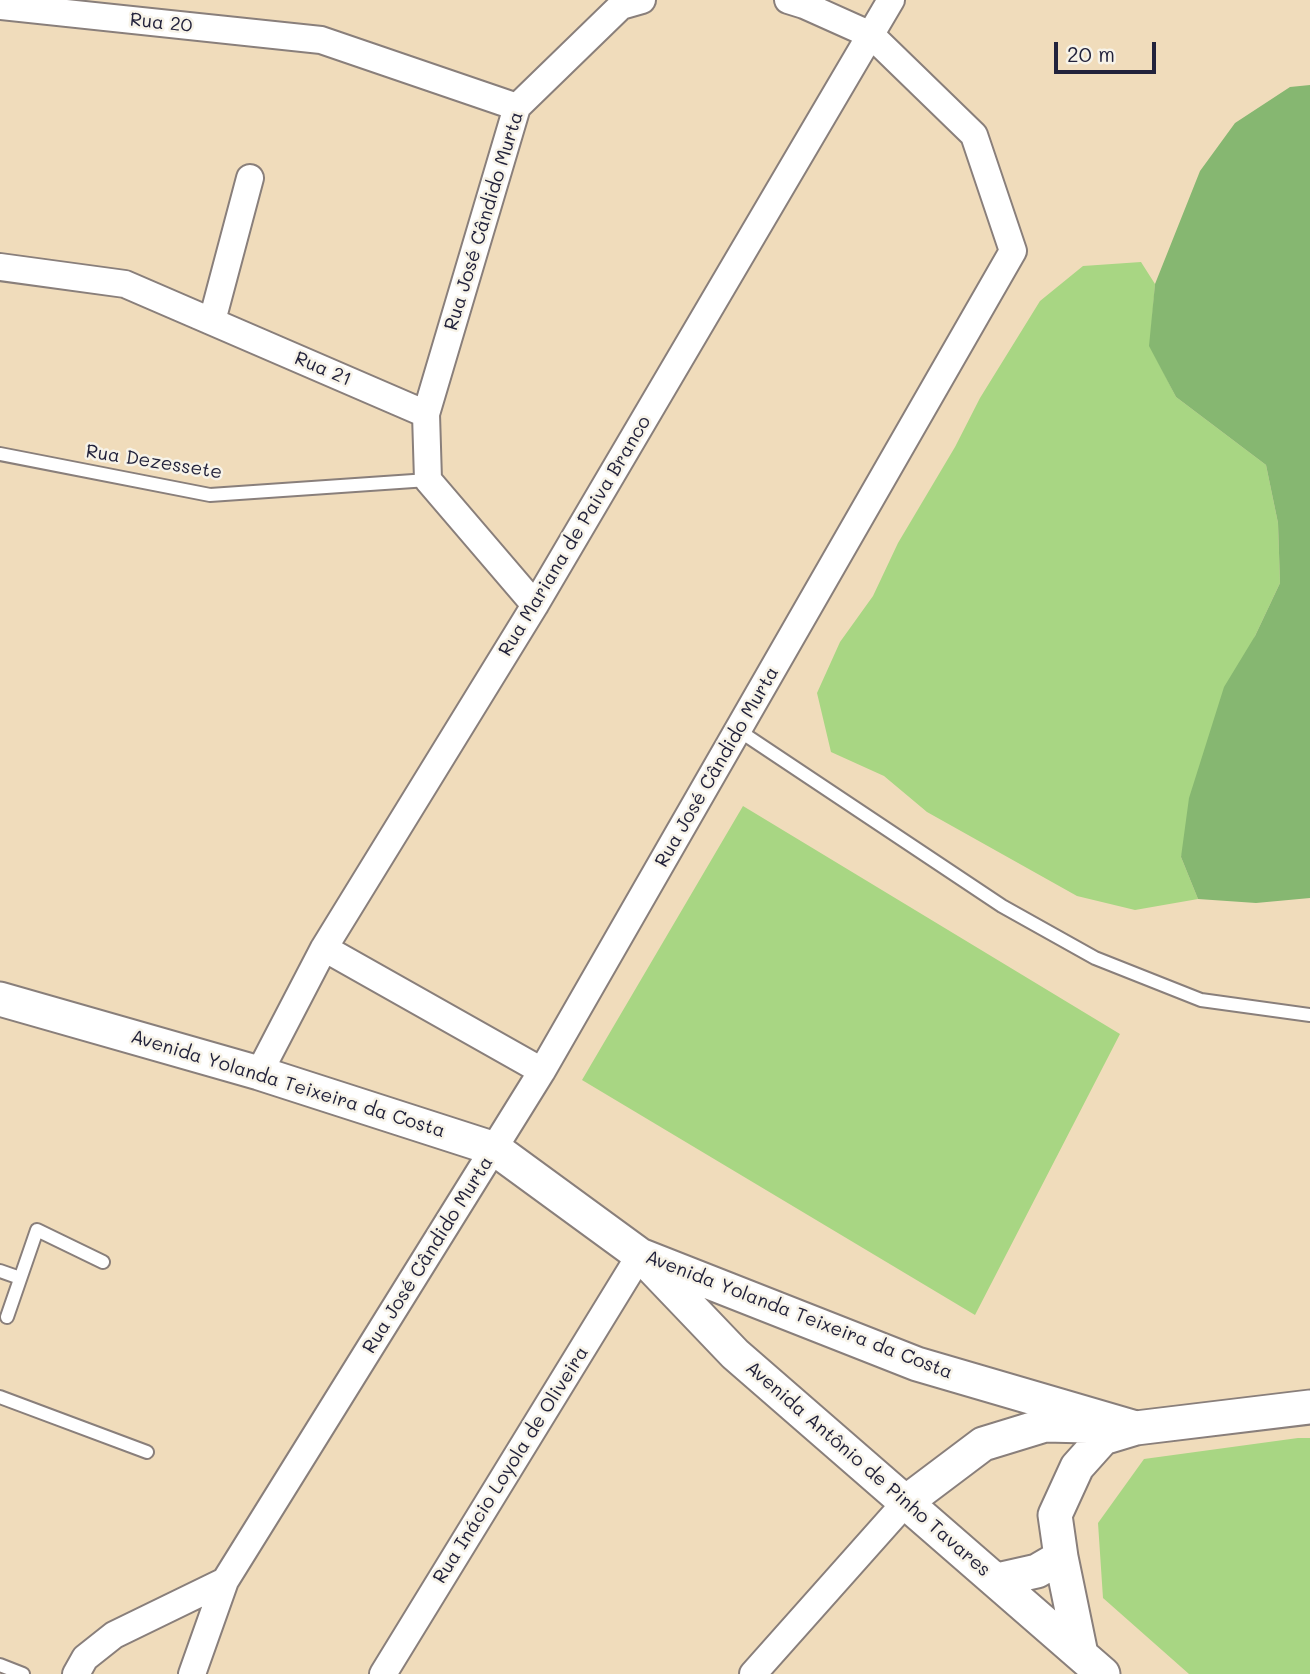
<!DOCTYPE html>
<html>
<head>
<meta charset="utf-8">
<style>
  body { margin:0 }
  #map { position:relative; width:1310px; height:1674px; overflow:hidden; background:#f0dcbb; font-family:Mali,sans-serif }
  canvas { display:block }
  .scale { position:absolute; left:1054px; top:42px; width:102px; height:32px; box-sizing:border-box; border:4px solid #22223b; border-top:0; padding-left:9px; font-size:21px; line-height:24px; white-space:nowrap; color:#22223b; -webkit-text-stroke:5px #f7f3e8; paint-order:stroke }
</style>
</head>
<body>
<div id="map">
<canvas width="1310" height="1674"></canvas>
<div class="scale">20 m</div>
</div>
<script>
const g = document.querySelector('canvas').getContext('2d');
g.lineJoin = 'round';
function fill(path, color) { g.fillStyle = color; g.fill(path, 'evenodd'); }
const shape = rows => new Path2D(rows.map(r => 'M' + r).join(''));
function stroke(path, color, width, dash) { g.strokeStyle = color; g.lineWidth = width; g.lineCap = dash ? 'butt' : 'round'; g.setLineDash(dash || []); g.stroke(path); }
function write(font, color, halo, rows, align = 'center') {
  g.font = font + ' Mali,sans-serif'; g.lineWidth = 5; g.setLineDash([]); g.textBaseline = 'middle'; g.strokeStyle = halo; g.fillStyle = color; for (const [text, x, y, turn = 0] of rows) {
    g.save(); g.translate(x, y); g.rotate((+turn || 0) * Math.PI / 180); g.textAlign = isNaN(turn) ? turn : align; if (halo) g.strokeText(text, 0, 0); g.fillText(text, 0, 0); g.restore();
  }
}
const green = shape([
  [1141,262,1155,284,1150,346,1176,397,1266,465,1278,523,1280,583,1255,636,1181,857,1198,899,1135,910,1077,896,927,812,884,776,831,752,817,693,840,642,873,596,898,543,955,447,980,398,1040,301,1083,266],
  [743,806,1120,1034,975,1315,582,1080],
  [1298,1438,1310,1438,1310,1674,1189,1674,1103,1598,1098,1523,1144,1459]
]);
const forest = shape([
  [1310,85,1310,898,1256,903,1198,899,1181,857,1189,798,1224,687,1255,636,1280,583,1278,523,1266,465,1176,397,1149,346,1155,284,1200,171,1235,123,1290,87]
]);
const service = shape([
  [0,454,210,495,428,480],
  [738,730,1002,906,1095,958,1201,1000,1310,1015],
  [0,1271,20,1278],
  [7,1317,37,1230,103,1262],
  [0,1397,147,1452],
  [0,1665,23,1674]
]);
const minor = shape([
  [0,6,321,40,517,107],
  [0,267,125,284,426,414,428,480,535,605],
  [212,321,250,178],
  [426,414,517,107,621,6,642,0],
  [324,948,542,1071],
  [259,1073,324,948,535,605,891,0],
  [76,1674,85,1658,114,1635,225,1581],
  [192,1674,225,1581,542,1071,1013,251,974,135,871,35,804,5,788,0],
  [383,1674,640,1255],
  [753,1674,906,1502]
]);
const tertiary = shape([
  [0,999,259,1073,495,1149,640,1255,917,1364,1136,1428,1310,1407],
  [648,1263,735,1354,1103,1674],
  [906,1502,983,1444,1045,1425,1088,1426],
  [997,1580,1037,1571,1061,1557],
  [1081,1654,1061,1557,1055,1515,1077,1467,1103,1438,1136,1428]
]);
const streetNames = [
  ["Rua 20",161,23,6],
  ["Rua José Cândido Murta",484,221,-73],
  ["Rua 21",323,369,23],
  ["Rua Dezessete",154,462,9],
  ["Rua Mariana de Paiva Branco",575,536,-59],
  ["Rua José Cândido Murta",717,767,-60],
  ["Avenida Yolanda Teixeira da Costa",288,1084,17],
  ["Rua José Cândido Murta",428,1255,-58],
  ["Avenida Yolanda Teixeira da Costa",799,1315,21],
  ["Rua Inácio Loyola de Oliveira",511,1465,-58],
  ["Avenida Antônio de Pinho Tavares",868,1469,41]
];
fill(green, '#a8d683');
fill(forest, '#86b771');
stroke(service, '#897f7b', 16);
stroke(minor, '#897f7b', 30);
stroke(tertiary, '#897f7b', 37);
stroke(service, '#fff', 12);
stroke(minor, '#fff', 26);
stroke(tertiary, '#fff', 33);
write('19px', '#22223b', '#f7f3e8', streetNames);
</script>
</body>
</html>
